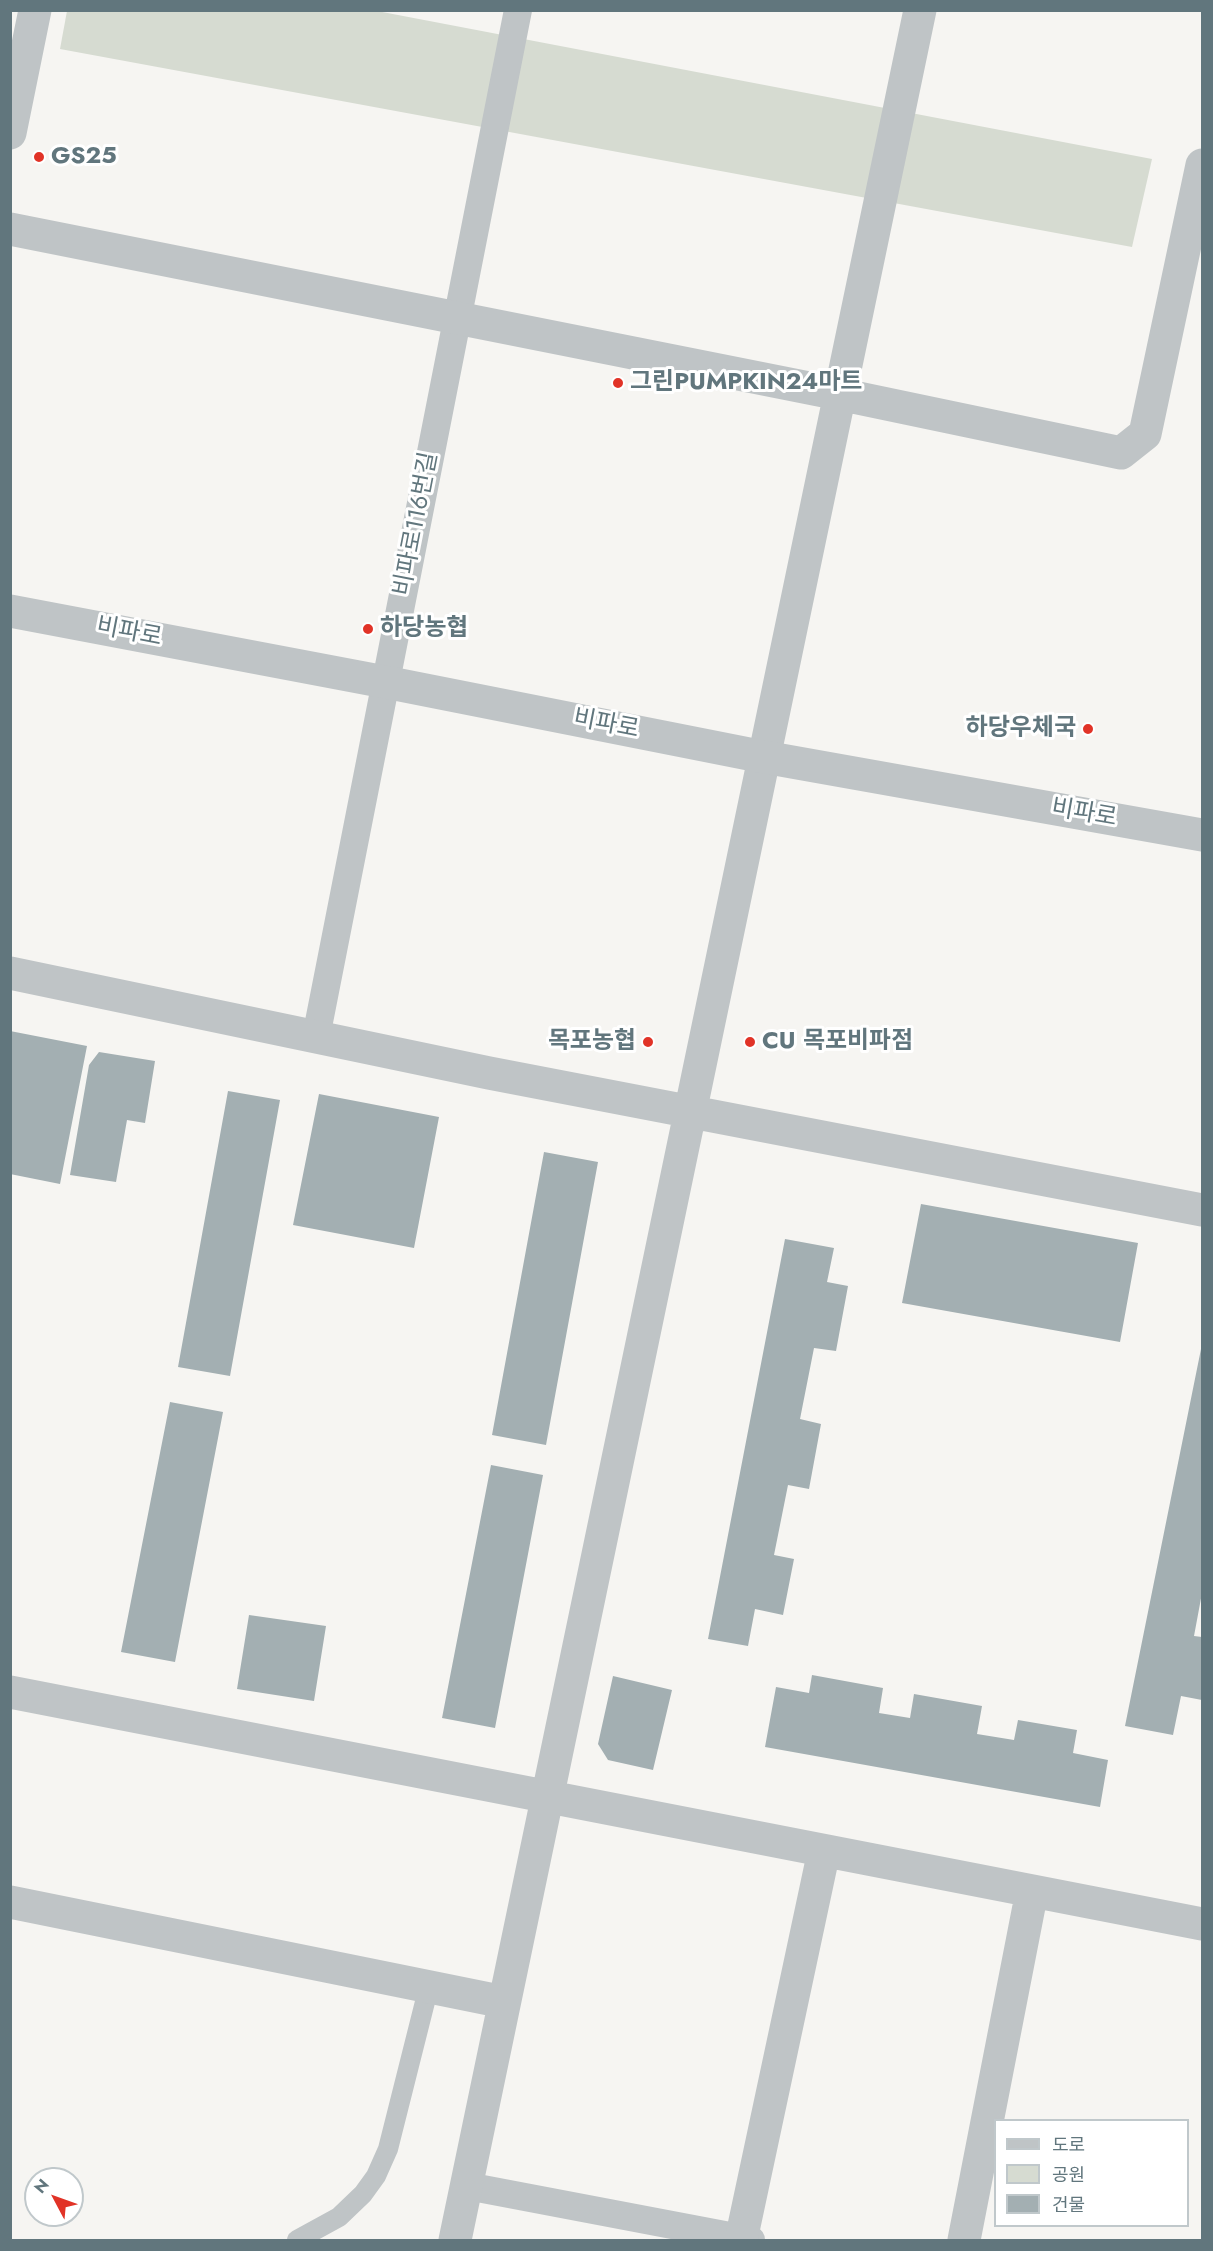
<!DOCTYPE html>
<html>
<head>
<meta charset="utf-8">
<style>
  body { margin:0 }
  #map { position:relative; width:1213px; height:2251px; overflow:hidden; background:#f6f5f2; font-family:Jost,"Noto Sans KR",sans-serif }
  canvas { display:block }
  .frame { position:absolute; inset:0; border:12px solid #61767d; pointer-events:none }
  .legend { position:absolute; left:994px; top:2119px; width:195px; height:108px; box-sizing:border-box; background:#fff; border:2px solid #c0c8cb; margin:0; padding:8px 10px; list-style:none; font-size:18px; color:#61767d }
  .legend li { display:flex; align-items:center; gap:12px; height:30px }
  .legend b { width:30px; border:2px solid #c0c8cb }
  .north { position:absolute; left:24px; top:2167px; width:60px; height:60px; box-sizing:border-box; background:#fff; border:2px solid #c0c8cb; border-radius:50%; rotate:311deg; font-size:16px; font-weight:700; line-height:24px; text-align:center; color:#61767d }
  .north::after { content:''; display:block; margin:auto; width:21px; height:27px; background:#e13327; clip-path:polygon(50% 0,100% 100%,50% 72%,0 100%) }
</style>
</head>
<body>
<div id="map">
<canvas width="1213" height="2251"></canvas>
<div class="frame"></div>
<ul class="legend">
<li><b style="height:8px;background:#bfc4c6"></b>도로</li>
<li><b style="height:16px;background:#d6dbd1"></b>공원</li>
<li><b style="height:16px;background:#a3afb2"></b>건물</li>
</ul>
<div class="north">N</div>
</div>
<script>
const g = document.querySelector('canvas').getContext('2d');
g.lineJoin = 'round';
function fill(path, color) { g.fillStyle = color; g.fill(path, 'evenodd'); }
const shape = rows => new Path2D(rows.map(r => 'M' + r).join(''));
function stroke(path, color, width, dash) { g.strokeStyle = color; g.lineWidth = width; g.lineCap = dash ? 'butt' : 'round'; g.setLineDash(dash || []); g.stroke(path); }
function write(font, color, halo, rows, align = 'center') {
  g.font = font + ' Jost,"Noto Sans KR",sans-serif'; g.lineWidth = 6; g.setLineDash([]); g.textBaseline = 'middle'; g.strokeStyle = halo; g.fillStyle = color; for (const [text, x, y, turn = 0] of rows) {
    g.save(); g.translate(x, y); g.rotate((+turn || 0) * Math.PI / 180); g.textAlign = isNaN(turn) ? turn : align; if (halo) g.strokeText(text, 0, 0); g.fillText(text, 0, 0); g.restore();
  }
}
const green = shape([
  [67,11,377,11,1152,159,1132,247,60,49]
]);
const building = shape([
  [10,1031,87,1046,60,1184,10,1174],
  [99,1052,155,1061,145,1123,127,1120,116,1182,70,1175,89,1065],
  [228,1091,280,1100,230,1376,178,1367],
  [319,1094,439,1117,414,1248,293,1225],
  [544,1152,598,1162,546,1445,492,1435],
  [921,1204,1138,1243,1120,1342,902,1303],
  [785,1239,834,1248,827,1282,848,1286,836,1351,814,1348,800,1419,821,1424,809,1489,788,1485,774,1555,794,1559,783,1615,755,1609,748,1646,708,1639],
  [1201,1349,1202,1593,1194,1636,1202,1637,1202,1700,1181,1696,1173,1735,1125,1726],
  [170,1402,223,1412,175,1662,121,1652],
  [491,1465,543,1475,495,1728,442,1718],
  [249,1615,326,1626,314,1701,237,1689],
  [812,1675,883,1688,879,1713,910,1718,914,1694,982,1706,977,1734,1014,1740,1018,1720,1077,1730,1073,1753,1108,1760,1100,1807,765,1747,776,1687,809,1693],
  [613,1676,672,1690,653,1770,608,1760,598,1744]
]);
const service = shape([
  [297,2240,339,2217,363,2194,376,2176,388,2149,429,1986]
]);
const pedestrian = shape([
  [316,1037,518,10],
  [467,2186,751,2240]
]);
const minor = shape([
  [10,133,35,10],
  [10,229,839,394,1121,453,1145,434,1202,165],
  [10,973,489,1073,1202,1210],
  [10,1692,1202,1924],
  [10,1902,504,2002],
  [455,2240,920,10],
  [741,2240,824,1851],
  [964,2240,1032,1891]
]);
const tertiary = shape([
  [10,611,385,682,764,757,1202,835]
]);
const markers = [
  [39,157,6,"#e13327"],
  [618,383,6,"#e13327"],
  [368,629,6,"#e13327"],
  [1088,729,6,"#e13327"],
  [648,1042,6,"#e13327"],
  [750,1042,6,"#e13327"]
];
const poiNames = [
  ["GS25",51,157],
  ["그린PUMPKIN24마트",630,383],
  ["하당농협",380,629],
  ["하당우체국",1076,729,"right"],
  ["목포농협",636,1042,"right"],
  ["CU 목포비파점",762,1042]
];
const streetNames = [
  ["비파로116번길",417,524,-79],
  ["비파로",129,633,11],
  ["비파로",606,725,11],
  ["비파로",1084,814,10]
];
fill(green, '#d6dbd1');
fill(building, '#a3afb2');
stroke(service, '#bfc4c6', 20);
stroke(pedestrian, '#bfc4c6', 28);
stroke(minor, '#bfc4c6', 33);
stroke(tertiary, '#bfc4c6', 33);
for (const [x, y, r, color] of markers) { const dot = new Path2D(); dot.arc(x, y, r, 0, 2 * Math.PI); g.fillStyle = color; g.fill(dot); stroke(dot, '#fff', 2); }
write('bold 24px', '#61767d', '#fff', poiNames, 'left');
write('24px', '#61767d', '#fff', streetNames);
</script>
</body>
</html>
